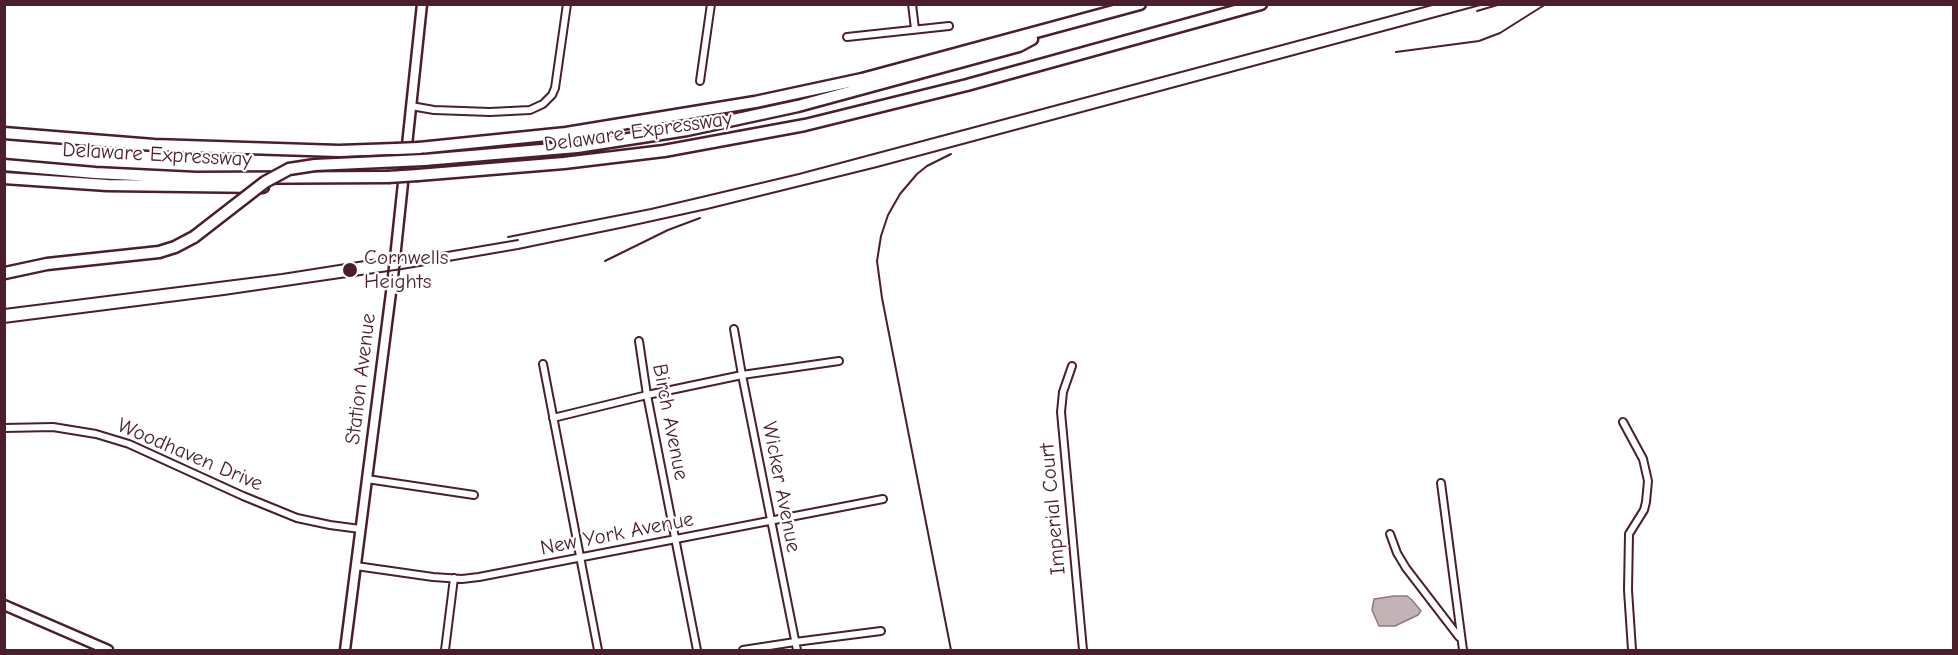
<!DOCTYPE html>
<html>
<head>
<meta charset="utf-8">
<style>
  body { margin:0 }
  #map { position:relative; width:1958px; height:655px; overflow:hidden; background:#fff; font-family:"Comic Neue",sans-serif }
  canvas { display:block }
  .frame { position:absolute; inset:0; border:6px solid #4a1f2b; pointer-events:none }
</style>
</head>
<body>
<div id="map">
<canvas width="1958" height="655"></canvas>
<div class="frame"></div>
</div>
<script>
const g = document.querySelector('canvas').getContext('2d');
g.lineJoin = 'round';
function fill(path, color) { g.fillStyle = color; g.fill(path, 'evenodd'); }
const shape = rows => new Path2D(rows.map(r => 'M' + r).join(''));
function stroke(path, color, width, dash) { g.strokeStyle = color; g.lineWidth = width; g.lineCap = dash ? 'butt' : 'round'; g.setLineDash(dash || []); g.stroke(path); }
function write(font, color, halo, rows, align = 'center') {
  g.font = font + ' "Comic Neue",sans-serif'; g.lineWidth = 4.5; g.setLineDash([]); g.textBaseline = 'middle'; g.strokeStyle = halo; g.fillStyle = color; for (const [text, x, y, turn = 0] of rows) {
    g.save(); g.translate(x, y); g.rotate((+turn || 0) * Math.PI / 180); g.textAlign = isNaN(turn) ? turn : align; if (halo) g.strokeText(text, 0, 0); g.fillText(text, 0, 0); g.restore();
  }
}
const water = shape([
  [1394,596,1407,596,1412,600,1421,611,1418,615,1395,626,1379,626,1372,610,1374,599,1394,596]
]);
const street = shape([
  [912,4,915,29],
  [847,37,949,26],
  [700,81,711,4],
  [411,106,434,110,490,112,530,110,543,104,552,95,555,88,567,4],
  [734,329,742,375,797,650],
  [639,341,647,395,697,650],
  [543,364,598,650],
  [1072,366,1063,392,1061,412,1083,650],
  [553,418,647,395,742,375,839,361],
  [1623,422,1643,459,1648,481,1646,502,1644,510,1629,534,1628,590,1632,650],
  [4,428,53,427,96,434,129,444,243,496,297,518,330,525,360,529],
  [367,479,474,495],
  [1441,483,1463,650],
  [1390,534,1397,553,1406,568,1459,637],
  [356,566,433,577,462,579,479,577,883,499],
  [445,650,454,578],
  [743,650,795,642,881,631]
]);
const secondary = shape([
  [4,605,108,650],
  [345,650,393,277,422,4]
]);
const highway = shape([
  [4,133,154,145,339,151,396,149],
  [419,148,566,133,755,102,862,79,1140,4],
  [424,160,577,147,687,130,798,106,1019,46,1032,39],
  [4,165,95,173,196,178,388,177],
  [418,175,564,163,664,151,805,125,967,85,1261,4],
  [4,178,107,185,263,187],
  [5,273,47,264,159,252,175,247,194,237]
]);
const rail = shape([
  [1477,11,1501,4],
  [1396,52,1479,41,1500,33,1546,4],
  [951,154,927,166,917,174,900,194,888,215,881,236,877,261,882,298,951,650],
  [508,237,651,209,799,174,1436,4],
  [605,261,668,230,700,218],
  [382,263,518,240],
  [4,309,282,274,390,257],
  [4,323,224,295,402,269,518,249,625,227,707,209,877,167,1484,4]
]);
const highwayBridge = shape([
  [396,149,419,148],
  [388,177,418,175],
  [194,237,265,182,289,169,315,165,424,160]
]);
const markers = [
  [350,270,8,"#4a1f2b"]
];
const streetNames = [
  ["Delaware Expressway",638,132,-8],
  ["Delaware Expressway",157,155,3],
  ["Station Avenue",361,379,-83],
  ["Birch Avenue",670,422,79],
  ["Woodhaven Drive",190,455,23],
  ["Wicker Avenue",781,487,79],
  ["Imperial Court",1053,509,-95],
  ["New York Avenue",617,534,-11]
];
const poiNames = [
  ["Cornwells",364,258],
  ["Heights",364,282]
];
fill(water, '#c1b3b6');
stroke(water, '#91787e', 1.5);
stroke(street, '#4a1f2b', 10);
stroke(secondary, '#4a1f2b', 13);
stroke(highway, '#4a1f2b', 15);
stroke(street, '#fff', 6);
stroke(secondary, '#fff', 8);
stroke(highway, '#fff', 10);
stroke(rail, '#4a1f2b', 2);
stroke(highwayBridge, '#4a1f2b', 15, []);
stroke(highwayBridge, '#fff', 10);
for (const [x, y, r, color] of markers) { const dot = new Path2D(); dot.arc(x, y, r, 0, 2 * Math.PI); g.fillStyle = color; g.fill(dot); stroke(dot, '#fff', 2); }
write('21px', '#4a1f2b', '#fff', streetNames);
write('21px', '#4a1f2b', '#fff', poiNames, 'left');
</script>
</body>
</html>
